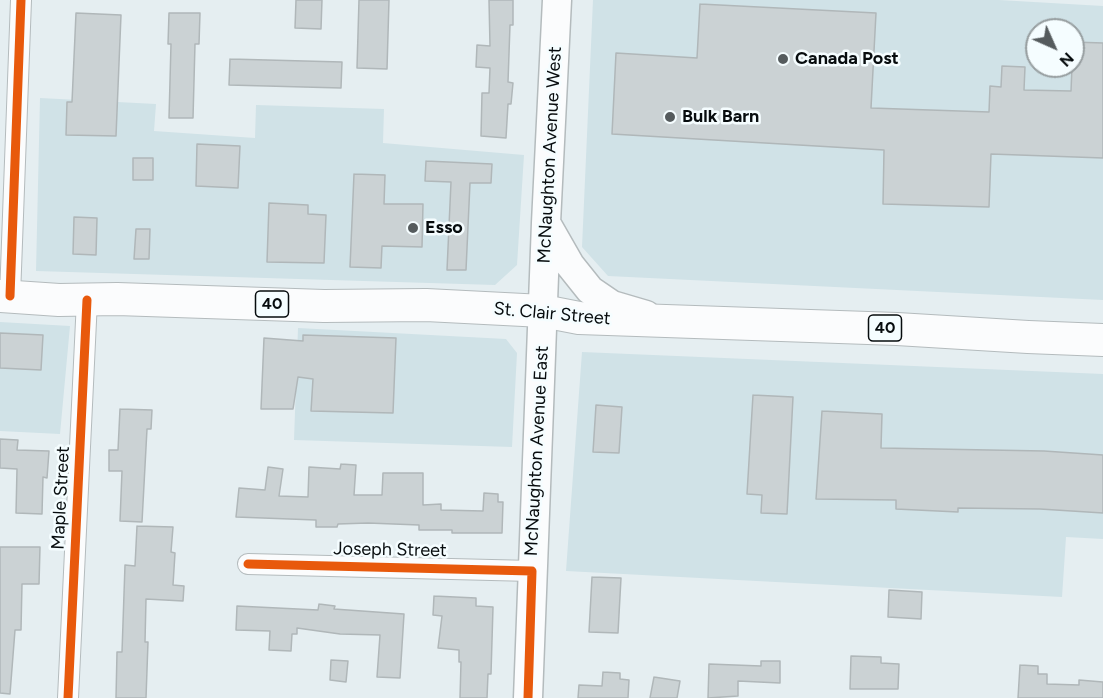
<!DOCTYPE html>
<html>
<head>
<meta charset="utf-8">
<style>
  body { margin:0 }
  #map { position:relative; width:1103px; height:698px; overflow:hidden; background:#e5eef1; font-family:Figtree,sans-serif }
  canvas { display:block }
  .north { position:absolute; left:1025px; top:18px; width:60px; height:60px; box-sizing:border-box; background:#f5fdff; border:2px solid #969d9f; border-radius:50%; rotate:135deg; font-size:16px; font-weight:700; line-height:24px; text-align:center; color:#070c0e }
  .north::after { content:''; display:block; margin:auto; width:21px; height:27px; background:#555b5d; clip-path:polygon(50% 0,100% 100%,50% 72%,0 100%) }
</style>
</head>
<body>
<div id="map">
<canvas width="1103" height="698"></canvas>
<div class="north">N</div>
</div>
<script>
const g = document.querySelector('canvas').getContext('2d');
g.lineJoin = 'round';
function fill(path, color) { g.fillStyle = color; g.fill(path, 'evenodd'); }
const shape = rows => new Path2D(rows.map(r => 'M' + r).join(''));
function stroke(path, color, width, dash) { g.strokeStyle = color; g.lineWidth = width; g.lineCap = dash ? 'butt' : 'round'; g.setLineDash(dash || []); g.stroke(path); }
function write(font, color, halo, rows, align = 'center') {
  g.font = font + ' Figtree,sans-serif'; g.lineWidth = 5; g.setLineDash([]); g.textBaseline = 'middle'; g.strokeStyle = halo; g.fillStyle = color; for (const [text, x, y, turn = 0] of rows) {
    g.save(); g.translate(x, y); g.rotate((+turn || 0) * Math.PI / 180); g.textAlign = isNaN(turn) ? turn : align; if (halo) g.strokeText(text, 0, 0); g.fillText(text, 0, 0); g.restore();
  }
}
const built = shape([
  [593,0,999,0,1103,6,1103,300,608,276,582,247],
  [1037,30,1073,30,1073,66,1037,66],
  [40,98,156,104,154,131,255,138,256,105,384,109,383,143,524,155,517,265,495,285,36,271],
  [0,322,70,326,60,434,0,431],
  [298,328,506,339,517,353,512,447,294,440],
  [582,352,1103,374,1103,539,1066,537,1062,597,566,571]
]);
const building = shape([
  [296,0,322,0,321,29,295,28,296,0],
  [359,0,389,0,387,69,357,68,359,0],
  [489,0,513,0,513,25,510,25,508,82,513,83,511,104,508,104,506,138,481,136,482,93,489,93,490,68,476,67,477,45,490,46,489,0],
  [700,4,876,13,871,108,989,112,990,86,1001,87,1002,66,1025,67,1024,90,1071,91,1073,42,1103,43,1103,158,991,154,989,207,883,204,884,150,612,134,616,53,697,58,700,4],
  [76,13,121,15,116,136,66,135,67,102,72,102,76,13],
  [169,13,200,13,199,44,195,44,193,118,169,118,171,44,168,44,169,13],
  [230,59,342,62,341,88,229,85,230,59],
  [197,144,240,146,238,188,196,186,197,144],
  [133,158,153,158,153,180,133,180,133,158],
  [426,161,492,164,491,183,470,183,466,270,447,270,451,182,425,181,426,161],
  [354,174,385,175,384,204,423,204,422,247,382,246,381,268,350,267,354,174],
  [269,203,308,205,308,214,326,215,324,263,267,262,269,203],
  [74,217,97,218,96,255,73,254,74,217],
  [136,229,150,229,149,259,134,259,136,229],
  [0,333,43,335,41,370,0,368,0,333],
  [303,335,396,338,393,413,311,411,313,379,298,377,293,409,261,409,264,338,303,341,303,335],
  [753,395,793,397,787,514,761,513,762,495,747,494,753,395],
  [596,405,622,407,619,453,593,452,596,405],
  [120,409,152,410,151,429,147,429,142,522,120,521,122,471,109,471,109,450,118,450,120,409],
  [822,411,882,414,881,448,1044,451,1103,455,1103,513,1040,509,958,508,958,512,896,509,896,500,816,499,822,411],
  [0,439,18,440,17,450,49,451,47,478,43,477,42,514,16,513,17,469,0,468,0,439],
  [341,464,356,465,354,495,382,495,383,473,423,473,423,505,441,504,441,510,483,511,484,493,498,494,498,502,503,502,502,533,452,533,452,530,419,530,419,525,368,523,338,524,337,527,316,527,316,520,236,517,239,488,265,490,268,467,283,469,279,496,308,497,309,467,340,469,341,464],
  [137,526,173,527,171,552,175,553,173,585,184,586,183,601,146,599,145,642,148,642,146,698,116,698,117,652,122,652,125,565,135,566,137,526],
  [0,547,40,547,39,584,22,584,21,630,15,630,10,694,0,693,0,547],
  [592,577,621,578,618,633,589,632,592,577],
  [889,590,922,592,921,619,888,617,889,590],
  [434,596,476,598,476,606,493,607,491,674,488,674,487,698,460,698,461,662,459,662,459,650,438,648,442,616,433,615,434,596],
  [319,604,335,606,334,609,404,614,400,678,377,677,380,635,340,634,297,628,297,634,292,634,291,651,269,650,270,631,236,630,237,606,318,610,319,604],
  [851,656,881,657,881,663,899,664,898,689,850,689,851,656],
  [331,660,348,661,346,682,330,680,331,660],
  [761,661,780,661,780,683,738,681,738,696,708,698,709,664,761,666,761,661],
  [1020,665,1038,666,1038,674,1047,674,1047,684,1079,685,1079,680,1103,682,1103,698,1018,698,1020,665],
  [603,672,620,673,620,679,629,680,628,698,578,698,579,685,602,686,603,672],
  [654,677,680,681,677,698,650,698,654,677]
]);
const street = shape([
  [10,296,21,0],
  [248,564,532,571],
  [68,698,87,300]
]);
const secondary = shape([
  [546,223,570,265,590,290,612,305,646,315],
  [528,698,546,223,557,0]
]);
const primary = shape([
  [0,296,59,300,117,299,324,306,426,305,543,311,579,318,897,329,1028,337,1103,340]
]);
const cycleway = shape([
  [10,296,21,0],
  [248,564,532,571,528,698],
  [68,698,87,300]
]);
const markers = [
  [783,59,6,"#555b5d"],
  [670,117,6,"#555b5d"],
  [413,228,6,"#555b5d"]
];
const shields = [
  [272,304,33],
  [885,328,33]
];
const shieldNames = [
  ["40",272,304],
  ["40",885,328]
];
const poiNames = [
  ["Canada Post",795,59],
  ["Bulk Barn",682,117],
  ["Esso",425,228]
];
const streetNames = [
  ["McNaughton Avenue West",550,155,-87],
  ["St. Clair Street",552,314,5],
  ["McNaughton Avenue East",537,451,-87],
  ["Maple Street",61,498,-87],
  ["Joseph Street",390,550,1]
];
fill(built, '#d0e2e7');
fill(building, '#cbd2d4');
stroke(building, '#b0b7b9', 1.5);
stroke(street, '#b4bbbd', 22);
stroke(secondary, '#b4bbbd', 31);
stroke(primary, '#b4bbbd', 34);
stroke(street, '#fbfcfd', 20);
stroke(secondary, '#fbfcfd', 28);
stroke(primary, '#fbfcfd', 32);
stroke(cycleway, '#e8590c', 9);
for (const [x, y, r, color] of markers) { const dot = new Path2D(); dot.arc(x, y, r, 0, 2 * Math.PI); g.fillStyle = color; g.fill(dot); stroke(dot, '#f5fdff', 2); }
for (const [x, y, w] of shields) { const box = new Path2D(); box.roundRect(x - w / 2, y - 13, w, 26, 4.5); g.fillStyle = '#f5fdff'; g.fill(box); stroke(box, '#070c0e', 1.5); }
write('bold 16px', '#070c0e', null, shieldNames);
write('bold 18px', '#070c0e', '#f5fdff', poiNames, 'left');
write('18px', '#070c0e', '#f5fdff', streetNames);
</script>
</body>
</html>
